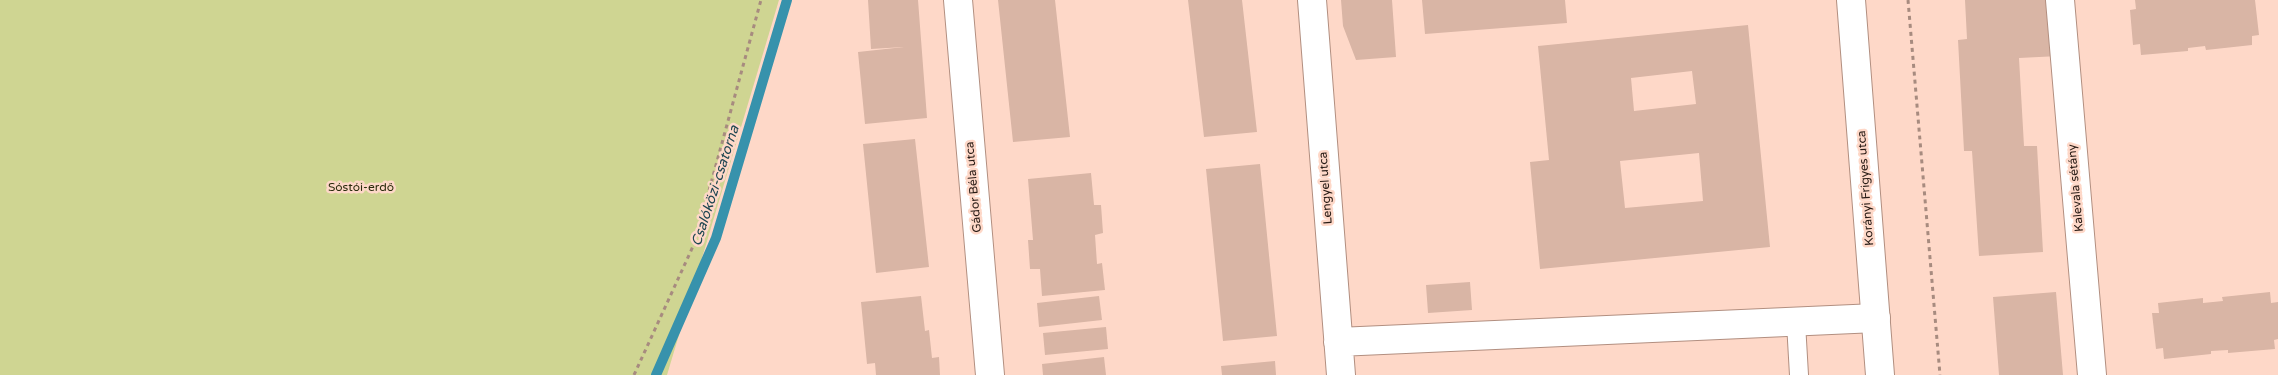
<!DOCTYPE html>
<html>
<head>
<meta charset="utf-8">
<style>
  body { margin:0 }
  canvas { display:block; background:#fed8c8 }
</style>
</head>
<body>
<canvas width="2278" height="375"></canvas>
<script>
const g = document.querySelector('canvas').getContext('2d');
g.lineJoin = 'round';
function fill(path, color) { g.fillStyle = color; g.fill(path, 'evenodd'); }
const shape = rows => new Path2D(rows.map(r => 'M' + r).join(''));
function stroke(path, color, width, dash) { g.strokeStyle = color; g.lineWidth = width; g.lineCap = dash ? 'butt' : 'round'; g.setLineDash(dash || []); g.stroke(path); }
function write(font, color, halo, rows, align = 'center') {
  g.font = font + ' "Varela Round",sans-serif'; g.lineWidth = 5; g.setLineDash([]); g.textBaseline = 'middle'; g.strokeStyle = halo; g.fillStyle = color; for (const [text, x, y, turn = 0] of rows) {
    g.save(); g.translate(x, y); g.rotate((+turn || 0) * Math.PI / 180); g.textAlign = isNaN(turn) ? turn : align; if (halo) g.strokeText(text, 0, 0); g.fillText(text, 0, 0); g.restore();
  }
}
const green = shape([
  [0,0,779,0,667,375,0,375]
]);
const stream = shape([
  [656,375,716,238,787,0]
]);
const building = shape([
  [868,0,918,0,927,118,865,124,858,52,904,47,871,49],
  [998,0,1055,0,1070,137,1013,142],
  [1188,0,1242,0,1257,132,1204,137],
  [1341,0,1392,0,1396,57,1356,60,1343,26],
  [1422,0,1565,0,1567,23,1425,34],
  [1965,0,2056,0,2059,56,2019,58,2024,146,2037,146,2043,252,1979,256,1972,151,1964,151,1958,40,1967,39],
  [2135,0,2255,0,2259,35,2252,36,2252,45,2206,50,2205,46,2188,48,2188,51,2141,55,2140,44,2133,45,2130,10,2136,9],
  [1748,25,1770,247,1540,269,1530,162,1549,160,1538,46],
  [1692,71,1696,104,1634,111,1631,78],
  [1699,153,1703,201,1625,208,1620,161],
  [915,139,929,267,876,273,863,144],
  [1260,164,1277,336,1223,341,1206,169],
  [1091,173,1094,205,1101,205,1103,233,1095,235,1097,264,1102,263,1105,290,1042,296,1040,269,1030,269,1028,240,1033,240,1028,179],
  [1470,282,1472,310,1428,313,1426,285],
  [2056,292,2063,375,1999,375,1993,297],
  [2270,292,2271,303,2278,302,2278,339,2274,340,2275,349,2228,353,2228,350,2211,351,2211,354,2164,359,2163,348,2156,349,2152,313,2159,313,2158,303,2203,298,2203,303,2223,301,2222,297],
  [921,296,925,331,929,330,932,358,939,357,940,375,876,375,875,363,867,364,861,302],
  [1099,296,1102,320,1039,327,1037,303],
  [1106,327,1108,349,1045,355,1043,333],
  [1104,357,1106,375,1043,375,1042,364],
  [1275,361,1276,375,1222,375,1221,366]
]);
const path = shape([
  [1908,0,1940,375],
  [634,375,695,242,761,0]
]);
const service = shape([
  [1796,323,1799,375]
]);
const minor = shape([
  [958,0,990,375],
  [1312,0,1341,375],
  [2060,0,2092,375],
  [1338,342,1876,318]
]);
const tertiary = shape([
  [1851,0,1880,375]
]);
const streetNames = [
  ["Gádor Béla utca",974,187,-95],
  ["Lengyel utca",1326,188,-94],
  ["Korányi Frigyes utca",1866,188,-94],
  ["Kalevala sétány",2076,188,-95]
];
const parkNames = [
  ["Sóstói-erdő",361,188]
];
const waterNames = [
  ["Csalóközi-csatorna",716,186,-72]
];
fill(green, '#cfd592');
stroke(stream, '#3792ac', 10);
fill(building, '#d9b5a5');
stroke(service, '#b28f80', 20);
stroke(minor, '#b28f80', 30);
stroke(tertiary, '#b28f80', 30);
stroke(path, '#a78b7f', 3, [4, 4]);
stroke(service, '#fff', 18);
stroke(minor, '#fff', 28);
stroke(tertiary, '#fff', 28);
write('12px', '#281b15', '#fed8c8', streetNames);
write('12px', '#292b0c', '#fed8c8', parkNames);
write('italic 14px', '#1d4551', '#fed8c8', waterNames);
</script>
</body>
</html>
